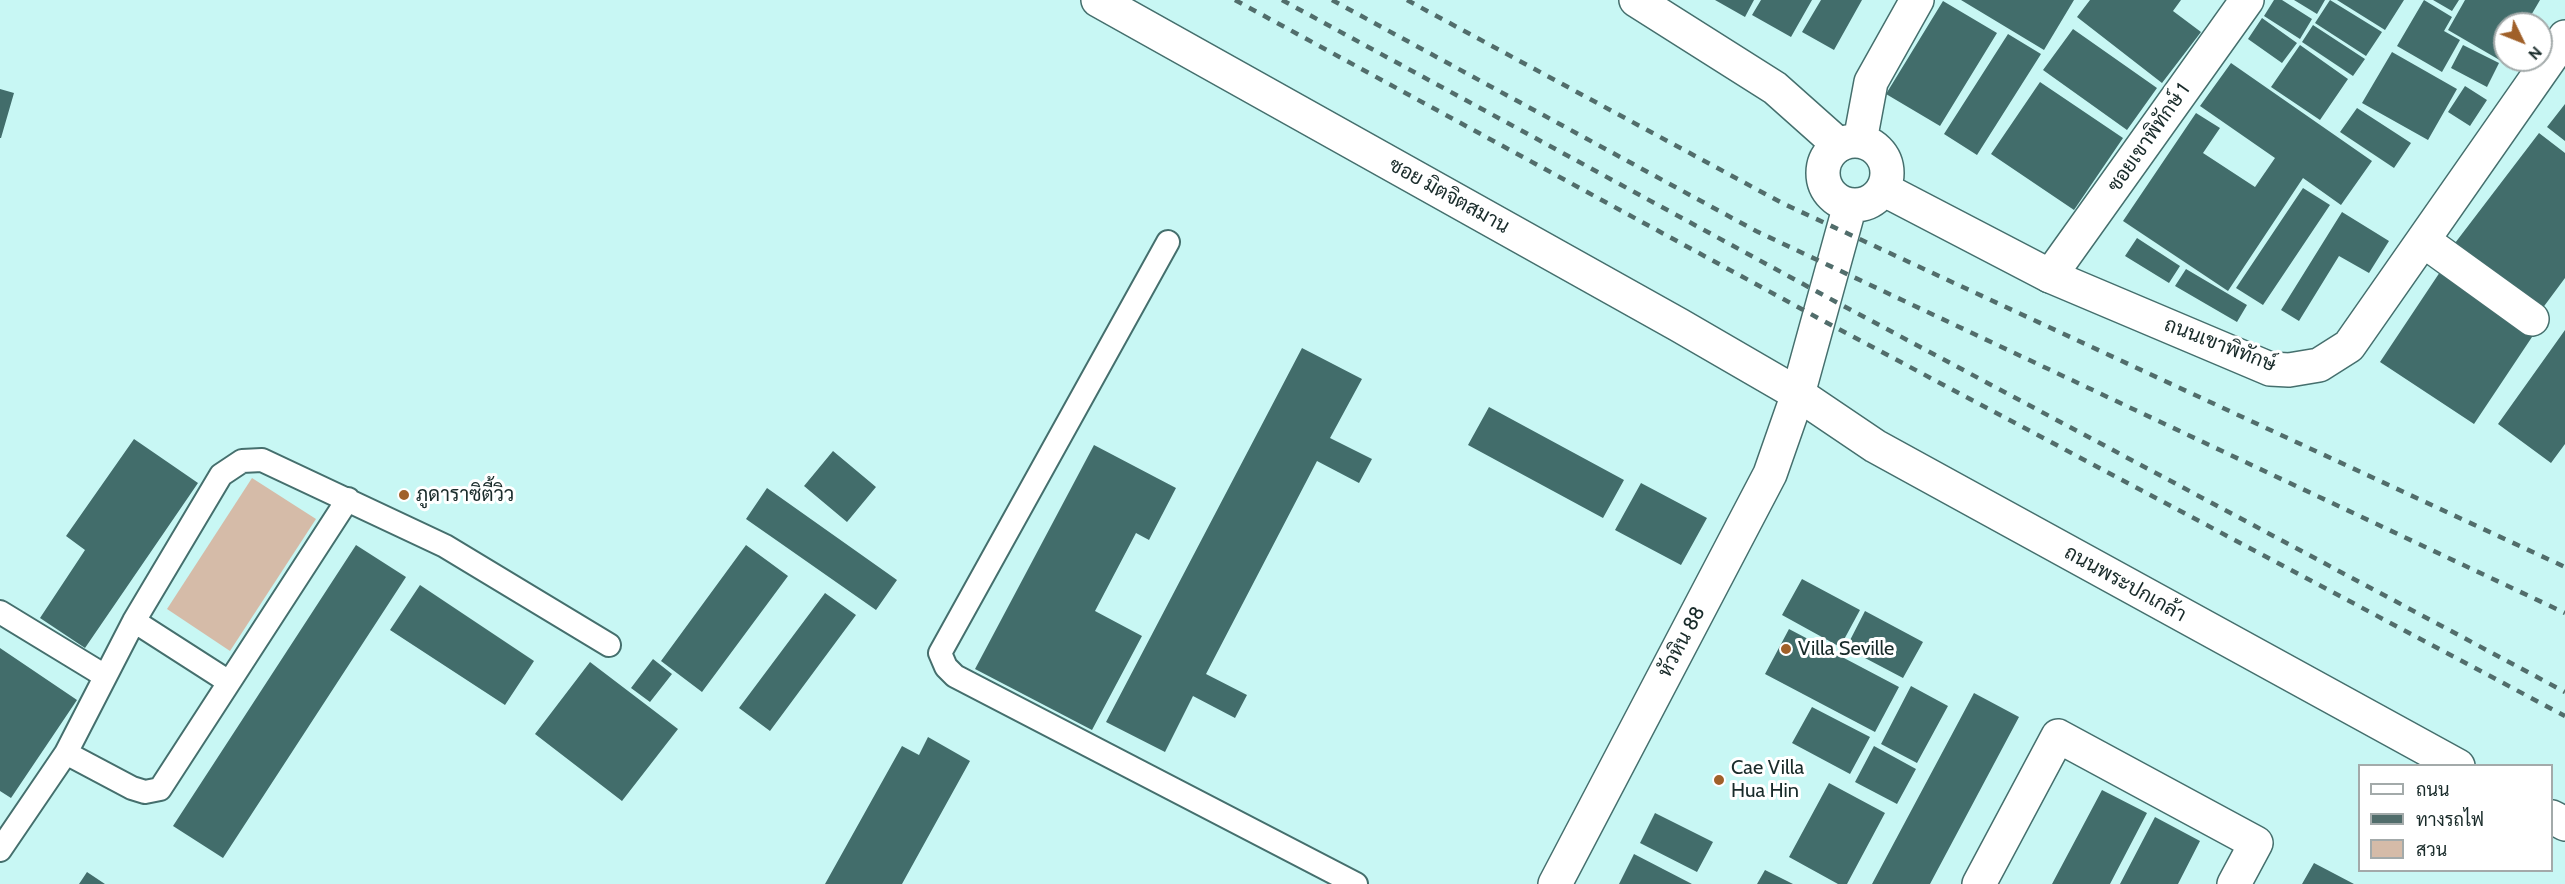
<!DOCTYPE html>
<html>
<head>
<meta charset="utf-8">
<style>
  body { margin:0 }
  #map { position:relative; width:2565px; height:884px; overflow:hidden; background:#c8f7f4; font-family:Cabin,Sarabun,sans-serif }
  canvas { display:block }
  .legend { position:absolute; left:2358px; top:764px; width:195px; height:108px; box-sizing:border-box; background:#fff; border:2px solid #a3aaaa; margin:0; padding:8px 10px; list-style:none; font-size:18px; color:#192b2a }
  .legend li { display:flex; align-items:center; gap:12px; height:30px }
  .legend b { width:30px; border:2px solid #a3aaaa }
  .north { position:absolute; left:2493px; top:12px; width:60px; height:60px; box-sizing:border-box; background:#fff; border:2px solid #a3aaaa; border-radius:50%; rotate:133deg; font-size:16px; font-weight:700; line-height:24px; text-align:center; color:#192b2a }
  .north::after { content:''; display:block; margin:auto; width:21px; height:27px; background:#a06029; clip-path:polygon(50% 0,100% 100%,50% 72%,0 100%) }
</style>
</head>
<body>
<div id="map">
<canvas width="2565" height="884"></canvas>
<ul class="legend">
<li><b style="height:8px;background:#fff"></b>ถนน</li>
<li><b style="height:8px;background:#516d6b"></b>ทางรถไฟ</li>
<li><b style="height:16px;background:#d5bba8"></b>สวน</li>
</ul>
<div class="north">N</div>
</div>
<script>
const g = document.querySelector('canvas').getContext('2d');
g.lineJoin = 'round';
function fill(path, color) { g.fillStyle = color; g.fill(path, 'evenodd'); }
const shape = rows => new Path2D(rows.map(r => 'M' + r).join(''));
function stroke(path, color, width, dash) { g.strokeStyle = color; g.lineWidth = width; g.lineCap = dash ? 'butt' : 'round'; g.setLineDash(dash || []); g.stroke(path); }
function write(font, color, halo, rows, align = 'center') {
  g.font = font + ' Cabin,Sarabun,sans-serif'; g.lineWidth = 6; g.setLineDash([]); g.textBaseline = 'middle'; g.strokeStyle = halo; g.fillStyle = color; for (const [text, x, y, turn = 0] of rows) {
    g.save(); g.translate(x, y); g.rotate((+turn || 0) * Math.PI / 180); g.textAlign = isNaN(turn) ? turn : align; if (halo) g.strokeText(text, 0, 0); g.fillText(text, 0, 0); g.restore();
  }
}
const green = shape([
  [252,478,316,519,230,651,167,609]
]);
const building = shape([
  [1715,0,1754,0,1745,17],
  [1761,0,1812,0,1791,37,1752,15],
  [1821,0,1862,0,1834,50,1802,32],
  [1961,0,2074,0,2044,50],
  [2090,0,2181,0,2173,11,2201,32,2162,83,2077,17],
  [2274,0,2282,0,2312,19,2300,39,2264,16],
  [2294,0,2325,0,2317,14],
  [2330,0,2382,32,2366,56,2315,23],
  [2337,0,2404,0,2385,30],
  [2424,0,2452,17,2444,31,2460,40,2442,72,2397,46],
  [2433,0,2459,0,2452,11],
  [2465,0,2540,0,2526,24,2505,24,2505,58,2503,62,2448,30],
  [1943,1,1997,33,1940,126,1886,94],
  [2262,18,2297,43,2282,63,2248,39],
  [2313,25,2365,59,2353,76,2302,42],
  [2073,29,2157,88,2127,130,2043,70],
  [2008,34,2041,54,1977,155,1944,134],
  [2300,45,2348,79,2320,120,2271,87],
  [2463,45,2499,63,2487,87,2451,68],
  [2392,52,2457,89,2428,140,2362,103],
  [2231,63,2372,161,2341,205,2303,178,2228,291,2123,221,2196,113,2220,128,2203,153,2255,187,2275,158,2200,106],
  [2040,82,2123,138,2074,210,1991,154],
  [2465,86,2487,100,2470,126,2448,112],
  [0,89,14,93,1,138,0,138],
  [2565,104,2565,141,2547,127],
  [2357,108,2411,143,2394,168,2340,132],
  [2539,133,2565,153,2565,278,2539,313,2452,247],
  [2303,188,2330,205,2263,305,2236,288],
  [2342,212,2389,241,2369,273,2339,256,2299,321,2281,310],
  [2137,238,2180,266,2169,283,2125,256],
  [2186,269,2247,305,2237,322,2175,286],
  [2440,272,2534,334,2474,424,2380,362],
  [2565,330,2565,444,2551,463,2498,424],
  [1302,348,1362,379,1330,438,1372,459,1359,483,1317,461,1206,674,1247,695,1235,718,1193,696,1165,752,1106,722],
  [1489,407,1624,480,1603,518,1468,445],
  [134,439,198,483,85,648,40,618,85,550,66,536],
  [1094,445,1176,488,1149,540,1136,533,1095,611,1142,636,1092,730,975,669],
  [833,451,876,487,847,522,804,486],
  [1641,483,1707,518,1681,565,1615,530],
  [767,488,897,580,876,610,746,519],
  [356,545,406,577,223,858,173,826],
  [746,545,788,576,702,692,661,661],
  [1802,579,1860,610,1840,647,1782,615],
  [420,585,534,661,505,705,390,630],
  [825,593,856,615,770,731,739,708],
  [1865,611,1923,642,1903,678,1846,648],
  [1789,629,1899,687,1875,732,1765,674],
  [0,648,77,700,11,798,0,791],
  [653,659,672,674,650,702,631,688],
  [590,662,678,729,622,801,535,734],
  [1911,686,1948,706,1917,763,1881,744],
  [1974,693,2019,717,1930,884,1872,884],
  [1812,707,1870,737,1850,774,1792,743],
  [928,737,970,761,902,884,825,884,902,746,919,755],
  [1874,746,1916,769,1897,804,1855,782],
  [1829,783,1885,813,1847,884,1838,884,1789,857],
  [2102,790,2147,813,2110,884,2052,884],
  [1655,813,1713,842,1697,872,1640,843],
  [2155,817,2200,841,2178,884,2120,884],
  [1634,854,1692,884,1619,884],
  [2314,863,2354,884,2302,884],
  [1765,870,1793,884,1757,884],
  [87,872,105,884,79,884]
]);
const lane = shape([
  [1168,242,940,653,946,667,955,676,1356,884],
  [0,612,105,676],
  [134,621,229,682],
  [66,753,132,788,145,792,160,789,348,499],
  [0,850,66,753,134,621,221,475,242,461,262,460,445,546,609,645]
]);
const street = shape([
  [1098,0,1679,325,1798,394],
  [1636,0,1775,88,1839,145],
  [2424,241,2532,319],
  [2050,276,2247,0],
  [1979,884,2058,736,2256,843,2234,884]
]);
const secondary = shape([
  '1823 173a32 32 0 1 1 64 0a32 32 0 1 1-64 0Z',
  [1860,141,1871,82,1917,0],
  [1883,189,2050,276,2270,369,2289,370,2319,365,2349,346,2565,37],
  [1798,394,1875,446,2458,766],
  [2552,817,2565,824],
  [1555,884,1770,474,1798,394,1850,205]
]);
const rail = shape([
  [1235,0,1818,318,2565,716],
  [1282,0,1825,296,2565,692],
  [1332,0,1756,231,2565,613],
  [1407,0,1782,203,2565,567]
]);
const markers = [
  [404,495,6,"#a06029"],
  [1786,649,6,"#a06029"],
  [1719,780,6,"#a06029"]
];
const streetNames = [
  ["ซอยเขาพิทักษ์ 1",2149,138,-55],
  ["ซอย มิตจิตสมาน",1449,196,29],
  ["ถนนเขาพิทักษ์",2220,345,21],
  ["ถนนพระปกเกล้า",2125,584,29],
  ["หัวหิน 88",1682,642,-62]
];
const poiNames = [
  ["ภูดาราซิตี้วิว",416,495],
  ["Villa Seville",1798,649],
  ["Cae Villa",1731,768],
  ["Hua Hin",1731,791]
];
fill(green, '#d5bba8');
fill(building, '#426d6b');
stroke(lane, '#456f6d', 26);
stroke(street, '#456f6d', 36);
stroke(secondary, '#456f6d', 36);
stroke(lane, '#fff', 22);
stroke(street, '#fff', 33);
stroke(secondary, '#fff', 33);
stroke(rail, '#516d6b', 4.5, [8, 8]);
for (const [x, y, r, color] of markers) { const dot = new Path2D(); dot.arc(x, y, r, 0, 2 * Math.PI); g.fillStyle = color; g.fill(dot); stroke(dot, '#fff', 2); }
write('20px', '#192b2a', '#fff', streetNames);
write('20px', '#192b2a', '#fff', poiNames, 'left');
</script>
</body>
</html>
